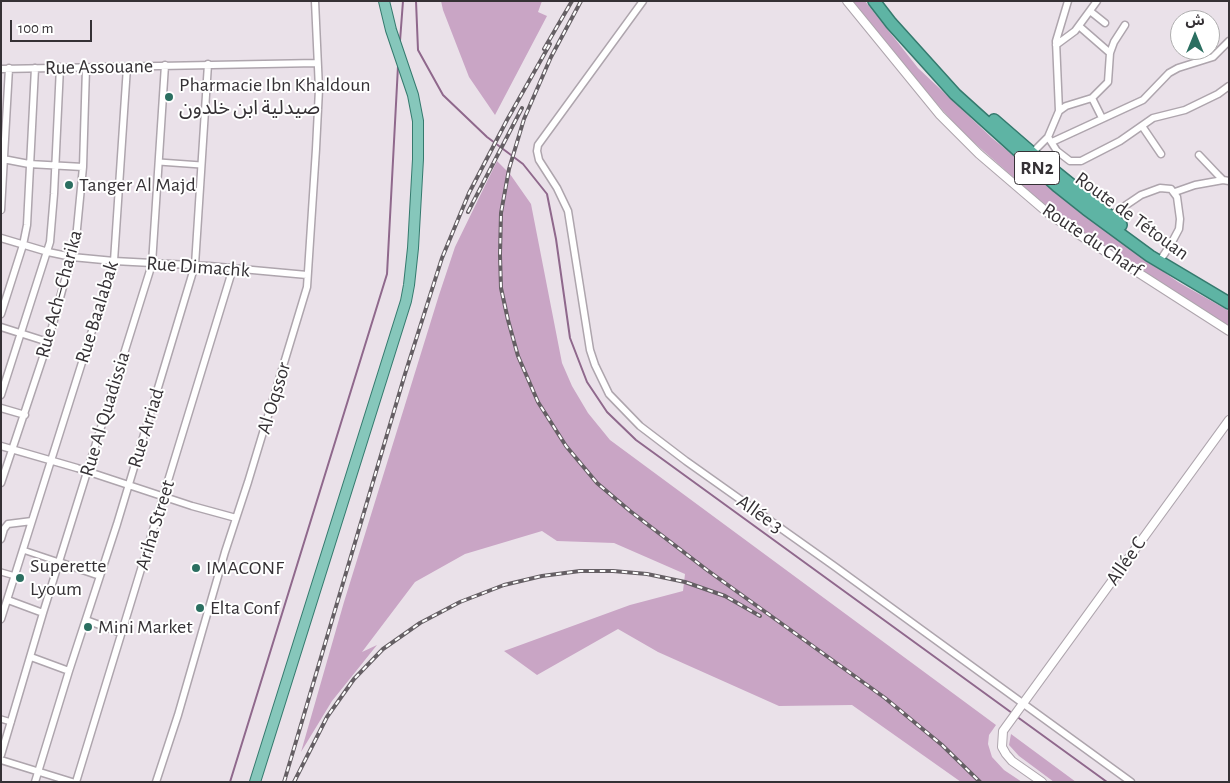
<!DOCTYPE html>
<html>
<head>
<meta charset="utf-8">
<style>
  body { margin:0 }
  #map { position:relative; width:1230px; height:783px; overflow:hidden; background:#eae1e9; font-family:"Alegreya Sans","Noto Sans Arabic",sans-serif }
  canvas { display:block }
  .frame { position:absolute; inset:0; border:2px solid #353135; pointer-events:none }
  .north { position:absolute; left:1170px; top:10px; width:50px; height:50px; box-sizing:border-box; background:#fff; border:1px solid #aeadae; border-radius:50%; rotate:0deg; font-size:14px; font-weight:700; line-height:20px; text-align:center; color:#353135 }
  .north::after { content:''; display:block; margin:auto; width:18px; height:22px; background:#2b6f61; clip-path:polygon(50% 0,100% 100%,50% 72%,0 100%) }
  .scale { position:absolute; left:10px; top:20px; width:82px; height:22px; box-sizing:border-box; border:2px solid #353135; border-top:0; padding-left:6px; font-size:15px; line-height:18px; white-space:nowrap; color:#353135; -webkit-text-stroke:4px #fff; paint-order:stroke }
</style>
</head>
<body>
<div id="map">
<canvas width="1230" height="783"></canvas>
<div class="frame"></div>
<div class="north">ش</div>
<div class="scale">100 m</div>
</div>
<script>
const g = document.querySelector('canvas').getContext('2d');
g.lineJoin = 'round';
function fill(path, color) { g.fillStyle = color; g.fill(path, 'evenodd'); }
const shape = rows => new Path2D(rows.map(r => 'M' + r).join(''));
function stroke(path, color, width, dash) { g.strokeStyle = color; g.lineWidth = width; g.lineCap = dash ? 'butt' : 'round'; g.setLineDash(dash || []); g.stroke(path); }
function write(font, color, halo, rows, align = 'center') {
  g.font = font + ' "Alegreya Sans","Noto Sans Arabic",sans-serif'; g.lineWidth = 4; g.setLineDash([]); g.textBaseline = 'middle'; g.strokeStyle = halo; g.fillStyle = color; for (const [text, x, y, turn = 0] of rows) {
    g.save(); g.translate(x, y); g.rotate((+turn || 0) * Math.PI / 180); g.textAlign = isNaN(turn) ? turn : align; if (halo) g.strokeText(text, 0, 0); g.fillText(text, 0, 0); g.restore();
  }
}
const green = shape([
  [441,1,542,1,538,12,547,16,495,115,469,77,443,10],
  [852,1,865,1,918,68,992,138,1099,226,1178,282,1229,311,1229,326,1056,215,961,131,914,78],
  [497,161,510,174,531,204,562,363,572,386,588,413,610,440,996,725,989,735,988,744,992,757,1004,770,1022,782,961,782,852,705,779,706,658,652,618,629,537,675,504,651,630,605,683,591,685,574,614,543,557,541,542,531,465,554,415,582,362,652,377,645,332,701,301,752,344,602,439,295,455,247],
  [1011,734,1076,782,1054,782,1019,756,1009,745]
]);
const stream = shape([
  [416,1,418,50,443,95,487,137,523,164,547,194,556,239,570,338,587,382,607,412,636,440,1012,713],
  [400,41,403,1],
  [1016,716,1107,782],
  [230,782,387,274,398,66]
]);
const pedestrian = shape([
  [159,162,201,165],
  [23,550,59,562],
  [1,572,15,576],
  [1,719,11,722]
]);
const minor = shape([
  [643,1,538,145,537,151,539,160,557,188,568,211,590,350,595,365,609,394,640,426,686,461,834,566,1131,782],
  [1090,11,1105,23],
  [1079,26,1110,53],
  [1056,45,1075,31,1097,1],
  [1,69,317,63],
  [1092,98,1102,118],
  [1059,111,1056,41,1068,1],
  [1142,126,1161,154],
  [1048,137,1059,111,1066,106,1092,98,1108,82,1110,53,1114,42,1125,25],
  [1052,142,1143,100,1169,73,1178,68,1213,57,1229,41],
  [1032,153,1048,137,1057,151,1070,161,1081,161,1120,141,1153,118,1185,110,1218,94,1229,86],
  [1199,155,1218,175,1223,180,1229,181],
  [3,159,29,164,83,167],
  [1175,192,1195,185,1223,180],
  [1,210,9,68],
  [1110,216,1141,195,1160,188,1171,189,1177,197,1180,219,1179,229,1171,244,1163,256],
  [1,238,48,252,72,257,114,261,209,266,307,275],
  [1,314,23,245,27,225,35,68],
  [1,327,48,342],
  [1,395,50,242,54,194,60,67],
  [1,408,25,415],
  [1,446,77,468,192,506,236,518],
  [1,483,48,342,76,239,83,167,86,68],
  [1,539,4,529,8,524,32,521],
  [59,562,100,576],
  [8,600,43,613],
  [1,619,114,261,127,67],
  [86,620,121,633],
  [31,657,69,671],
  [1,755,43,613,152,264,165,65],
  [1,760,72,782],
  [35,782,69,671,117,524,195,265,208,64],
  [76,782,233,268],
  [156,782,178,715,225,552,248,482,307,287,316,149,319,89,315,1]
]);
const tertiary = shape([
  [847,1,940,115,979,154,1049,214,1078,234,1229,331],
  [1042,782,1012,761,1006,754,1002,747,1003,731,1229,420]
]);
const primary = shape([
  [255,782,406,301,409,285,413,248,418,159,418,121,413,95,391,30,384,1]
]);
const trunk = shape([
  [874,1,891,23,955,94,1057,186,1086,209,1150,256,1229,303],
  [994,120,1032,153,1121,225]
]);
const rail = shape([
  [581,1,551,57,524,119,509,169,501,213,500,255,501,288,508,320,518,356,538,402,566,446,597,483,630,511,707,570,885,698,942,745,980,782],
  [544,49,572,1],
  [468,212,522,108],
  [284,782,405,374,442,258,469,193,507,120,550,44],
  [294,782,327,717,354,679,383,649,420,623,460,602,504,585,542,576,580,571,613,571,647,574,685,582,725,596,760,616]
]);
const markers = [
  [169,97,5,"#2b6f61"],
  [69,185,5,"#2b6f61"],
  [196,568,5,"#2b6f61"],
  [20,578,5,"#2b6f61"],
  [200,608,5,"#2b6f61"],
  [88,627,5,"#2b6f61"]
];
const shields = [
  [1037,168,45]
];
const shieldNames = [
  ["RN2",1037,168]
];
const streetNames = [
  ["Rue Assouane",99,67,-1],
  ["Route de Tétouan",1132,216,36],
  ["Route du Charf",1092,240,34],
  ["Rue Dimachk",198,267,4],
  ["Rue Ach–Charika",59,294,-75],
  ["Rue Baalabak",97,312,-73],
  ["Al Oqssor",274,398,-73],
  ["Rue Al Quadissia",105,414,-73],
  ["Rue Arriad",146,428,-73],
  ["Allée 3",760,514,35],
  ["Ariha Street",155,525,-73],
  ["Allée C",1126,561,-55]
];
const poiNames = [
  ["Pharmacie Ibn Khaldoun",179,85],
  ["صيدلية ابن خلدون",179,108],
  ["Tanger Al Majd",79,185],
  ["Superette",30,566],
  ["Lyoum",30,589],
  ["IMACONF",206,568],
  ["Elta Conf",210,608],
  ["Mini Market",98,627]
];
fill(green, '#c9a5c5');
stroke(stream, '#8f688c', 2);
stroke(pedestrian, '#aea5ad', 8);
stroke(minor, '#aea5ad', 9);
stroke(tertiary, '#aea5ad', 10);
stroke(primary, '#357a6e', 12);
stroke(trunk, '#357a6e', 14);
stroke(pedestrian, '#fff', 5);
stroke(minor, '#fff', 6);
stroke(tertiary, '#fff', 8);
stroke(primary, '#86c7bb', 10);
stroke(trunk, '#5eb4a4', 11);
stroke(rail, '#655f64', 4);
stroke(rail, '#fff', 2, [5.5]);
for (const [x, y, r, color] of markers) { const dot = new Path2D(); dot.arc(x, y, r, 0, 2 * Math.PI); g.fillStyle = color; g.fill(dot); stroke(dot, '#fff', 2); }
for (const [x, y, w] of shields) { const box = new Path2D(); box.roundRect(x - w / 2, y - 16.5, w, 33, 4); g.fillStyle = '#fff'; g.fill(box); stroke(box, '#353135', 1); }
write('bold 19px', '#353135', null, shieldNames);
write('20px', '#353135', '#fff', streetNames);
write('20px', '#353135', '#fff', poiNames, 'left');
</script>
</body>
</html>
